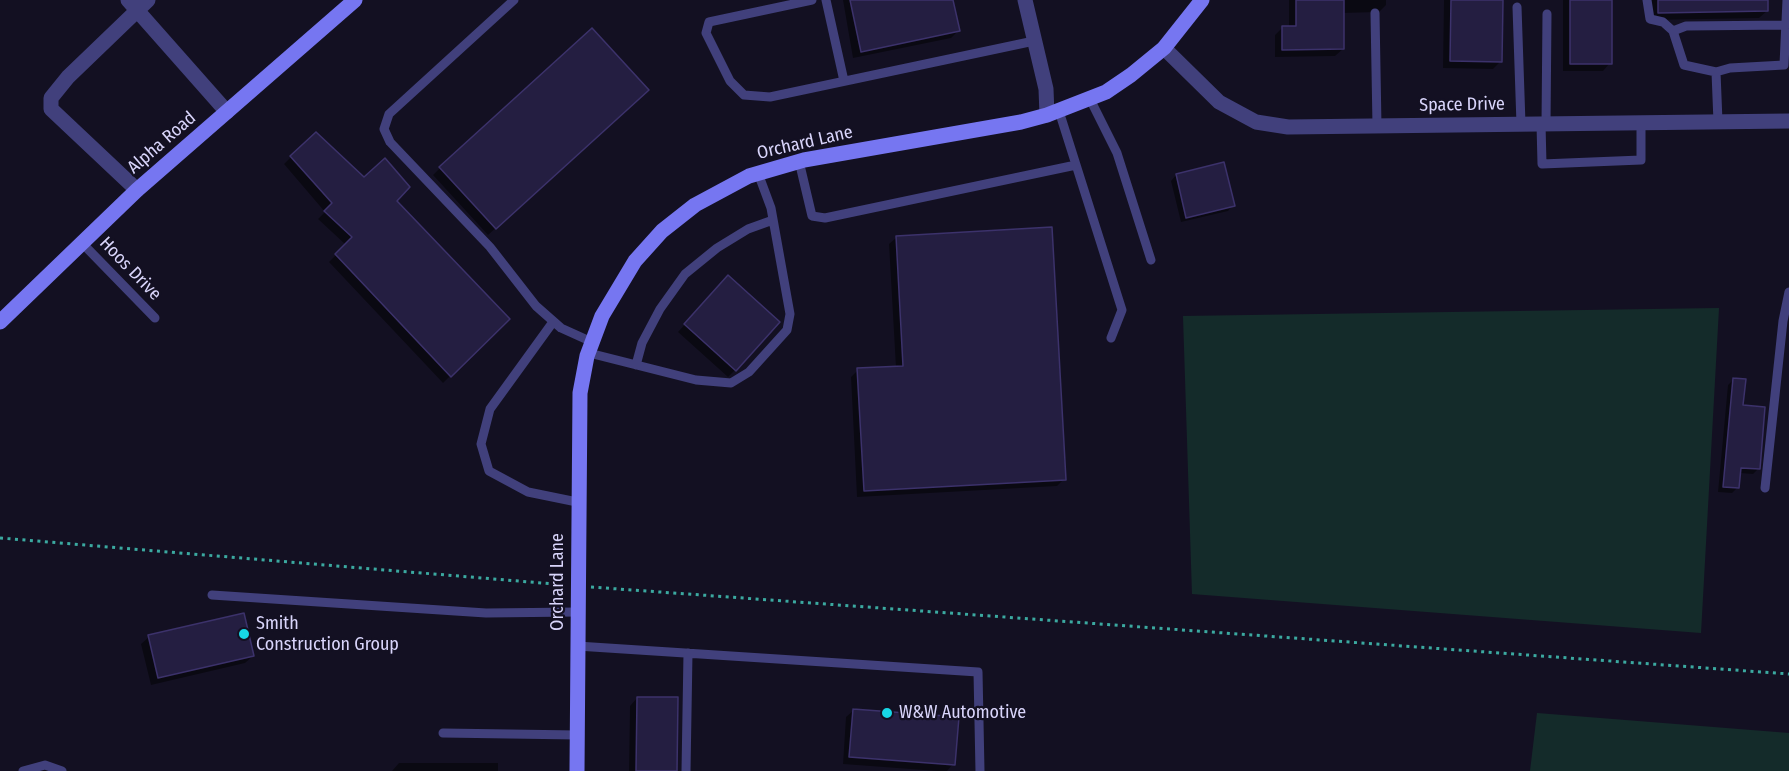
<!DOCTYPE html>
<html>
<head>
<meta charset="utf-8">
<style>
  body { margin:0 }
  canvas { display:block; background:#131022 }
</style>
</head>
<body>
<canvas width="1789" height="771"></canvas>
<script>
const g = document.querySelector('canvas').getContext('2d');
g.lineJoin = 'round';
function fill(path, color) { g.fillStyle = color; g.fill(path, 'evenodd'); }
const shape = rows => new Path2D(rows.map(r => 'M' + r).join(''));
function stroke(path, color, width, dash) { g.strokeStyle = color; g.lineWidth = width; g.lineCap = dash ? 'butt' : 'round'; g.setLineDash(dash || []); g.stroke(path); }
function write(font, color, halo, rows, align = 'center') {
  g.font = font + ' "Fira Sans Condensed",sans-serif'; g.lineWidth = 4.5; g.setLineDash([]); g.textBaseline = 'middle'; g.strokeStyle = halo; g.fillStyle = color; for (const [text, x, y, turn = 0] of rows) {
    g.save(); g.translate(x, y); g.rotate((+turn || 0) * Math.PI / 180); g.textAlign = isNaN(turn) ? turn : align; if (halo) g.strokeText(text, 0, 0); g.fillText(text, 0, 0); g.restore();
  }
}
const green = shape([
  [1719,308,1701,633,1192,594,1183,316],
  [1537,713,1789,733,1789,771,1530,771]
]);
const shadow = shape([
  [843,0,952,0,958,31,951,38,853,58],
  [1289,0,1386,0,1386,5,1379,12,1342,13,1343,49,1335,56,1275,57,1275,35,1282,28,1289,28],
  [1444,0,1501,0,1501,61,1493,69,1443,68],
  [1563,0,1610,0,1610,63,1603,71,1563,71],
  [1651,0,1767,0,1767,11,1759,18,1652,20],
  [640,98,488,235,433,175,440,168],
  [291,157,364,179,395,201,508,319,443,383,329,262,346,245,318,219,325,212,284,164],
  [1176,175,1233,205,1228,211,1181,222,1171,181],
  [897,237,1064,479,1057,486,857,497,851,377,858,370,896,368,889,244],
  [721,285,735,370,728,377,678,332],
  [1733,380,1758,469,1753,474,1739,473,1737,488,1732,493,1718,492,1728,385],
  [149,637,253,656,245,663,151,685,141,644],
  [637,698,676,771,629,771,630,706],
  [854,710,953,764,947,771,937,771,843,764,846,717],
  [399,763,498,763,498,771,392,771]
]);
const building = shape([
  [850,0,953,0,960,31,861,52,850,0],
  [1296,0,1344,0,1344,49,1282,50,1282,26,1296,26,1296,0],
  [1451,0,1503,0,1502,62,1450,61,1451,0],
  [1570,0,1612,0,1612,64,1570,64,1570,0],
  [1658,0,1768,0,1768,11,1658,13,1658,0],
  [592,28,649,90,496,229,439,167,592,28],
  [316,132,364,177,385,158,410,187,397,201,510,319,451,377,335,254,352,237,324,211,332,203,290,156,316,132],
  [1224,162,1235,206,1186,218,1176,174,1224,162],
  [1052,227,1066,480,864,491,857,368,903,366,896,236,1052,227],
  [728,275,780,322,736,371,684,324,728,275],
  [1733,378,1746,379,1743,405,1765,407,1760,469,1741,468,1739,488,1723,487,1733,378],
  [244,613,254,656,158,678,148,635,244,613],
  [637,697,678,697,677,771,636,771,637,697],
  [853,709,959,717,955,765,849,757,853,709]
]);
const path = shape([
  [0,538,566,585],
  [591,587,1789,674]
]);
const lane = shape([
  [514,0,389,114,384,129,390,142,490,247,536,306,561,328,592,342],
  [812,0,709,22,706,33,730,81,744,95,770,97,1034,41],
  [826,0,844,81],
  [1647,0,1650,19,1663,22,1673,31,1684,65,1716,72,1730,68,1784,65,1787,0],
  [1517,7,1521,124],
  [1375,13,1377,126],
  [1673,31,1686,26,1786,25],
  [1716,72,1718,122],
  [1090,99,1117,153,1151,260],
  [1059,111,1122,310,1111,338],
  [1541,124,1542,164,1641,160,1641,123],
  [1546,124,1547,14],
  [799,161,812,216,825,218,1076,165],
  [82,243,155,318],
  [553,322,490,409,481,444,489,471,528,492,577,502],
  [589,353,696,380,731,383,749,372,787,330,790,314,771,208,758,173],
  [636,365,642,343,660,309,685,274,717,248,748,229,773,220],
  [1765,488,1783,321,1789,292],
  [212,595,486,613,577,612],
  [577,646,978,672,980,771],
  [443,733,577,735],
  [23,771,45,765,62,771],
  [686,771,688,653]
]);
const street = shape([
  [128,0,227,112],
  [1025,0,1046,89,1047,115],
  [1164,48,1219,102,1256,122,1288,127,1789,121],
  [137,190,51,109,51,98,68,77,148,0]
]);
const secondary = shape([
  [0,322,137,190,355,0],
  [577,771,580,393,587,356,602,316,635,261,662,231,695,205,749,176,804,160,1021,122,1047,115,1106,92,1131,75,1164,48,1202,0]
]);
const markers = [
  [244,634,6,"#17d6e5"],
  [887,713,6,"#17d6e5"]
];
const streetNames = [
  ["Space Drive",1462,105,-1],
  ["Alpha Road",162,143,-41],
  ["Orchard Lane",805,143,-13],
  ["Hoos Drive",130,269,46],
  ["Orchard Lane",558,582,-90]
];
const poiNames = [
  ["Smith",256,624],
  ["Construction Group",256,645],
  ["W&W Automotive",899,713]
];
fill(green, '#142b2a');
fill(shadow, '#0007');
fill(building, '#241e41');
stroke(building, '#3c326b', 1.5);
stroke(path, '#3ba9a0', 3, [3, 4.5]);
stroke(lane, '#41407c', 9);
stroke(street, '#41407c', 15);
stroke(secondary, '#7676f1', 15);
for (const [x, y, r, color] of markers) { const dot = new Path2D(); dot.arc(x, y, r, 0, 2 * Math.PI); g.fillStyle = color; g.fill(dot); stroke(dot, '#131022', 2); }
write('18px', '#d9d5fb', '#131022', streetNames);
write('18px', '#d9d5fb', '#131022', poiNames, 'left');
</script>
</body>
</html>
